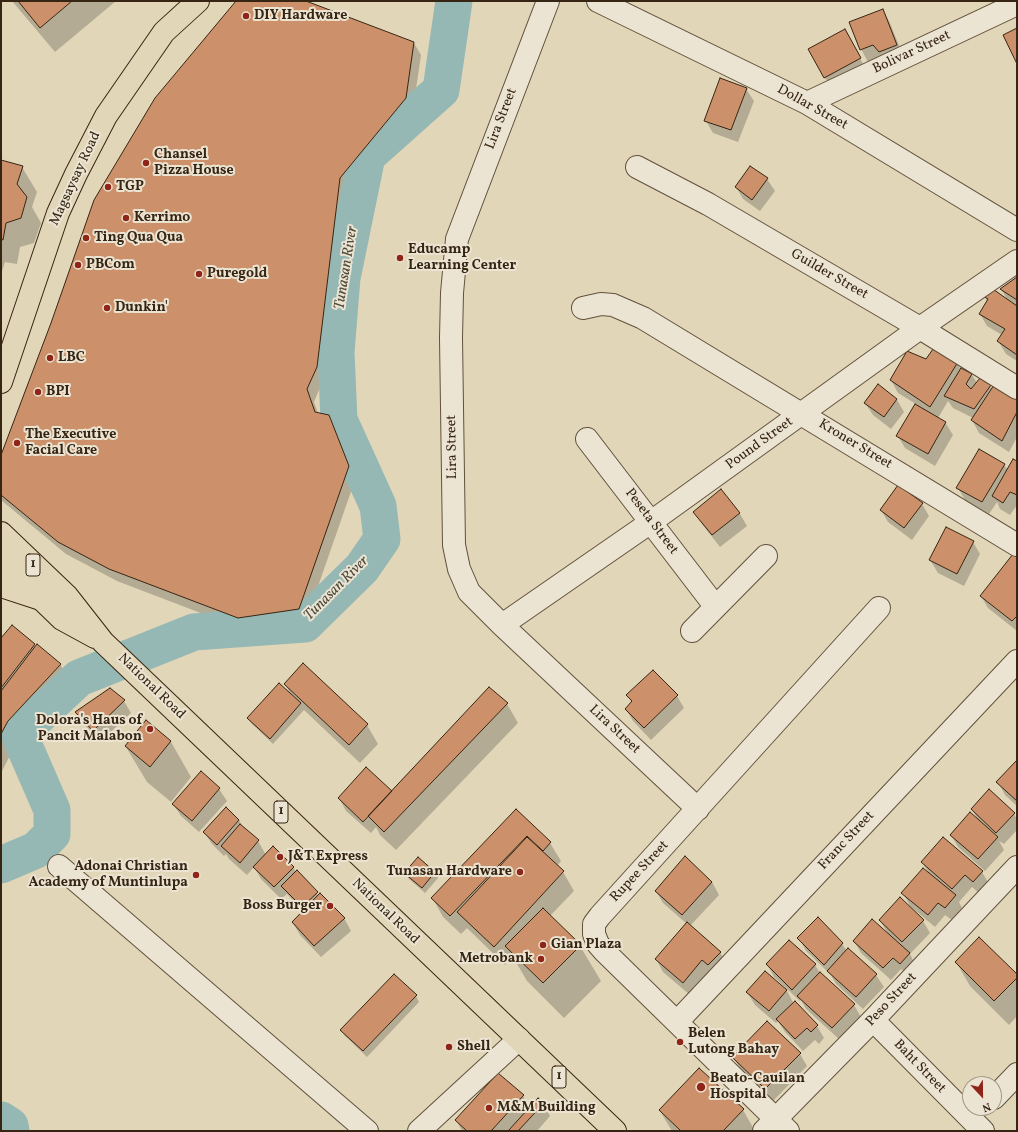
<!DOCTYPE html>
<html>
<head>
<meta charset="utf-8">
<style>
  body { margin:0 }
  #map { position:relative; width:1018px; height:1132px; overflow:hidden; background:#e2d6b9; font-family:Vollkorn,serif }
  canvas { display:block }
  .frame { position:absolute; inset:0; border:2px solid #362513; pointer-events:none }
  .north { position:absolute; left:962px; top:1076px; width:40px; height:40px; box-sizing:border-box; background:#ece4d2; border:1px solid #a39886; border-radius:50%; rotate:158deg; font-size:11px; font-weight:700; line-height:16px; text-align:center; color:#362513 }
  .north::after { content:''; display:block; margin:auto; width:14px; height:18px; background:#8f2418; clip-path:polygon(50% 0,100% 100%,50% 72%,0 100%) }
</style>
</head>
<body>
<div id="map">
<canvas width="1018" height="1132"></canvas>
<div class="frame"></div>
<div class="north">N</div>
</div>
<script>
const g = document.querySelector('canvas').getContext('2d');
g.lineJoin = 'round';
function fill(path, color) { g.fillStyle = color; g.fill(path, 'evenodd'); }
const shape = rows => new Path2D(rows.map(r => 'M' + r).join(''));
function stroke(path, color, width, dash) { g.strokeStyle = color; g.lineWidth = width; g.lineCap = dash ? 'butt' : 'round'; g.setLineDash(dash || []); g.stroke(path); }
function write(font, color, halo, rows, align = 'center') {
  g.font = font + ' Vollkorn,serif'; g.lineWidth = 4; g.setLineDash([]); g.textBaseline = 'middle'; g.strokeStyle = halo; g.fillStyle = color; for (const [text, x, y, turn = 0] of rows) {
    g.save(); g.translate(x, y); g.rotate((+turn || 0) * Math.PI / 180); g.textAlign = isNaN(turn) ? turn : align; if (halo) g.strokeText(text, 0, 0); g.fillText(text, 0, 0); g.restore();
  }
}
const shadow = shape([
  [12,1,116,1,55,52],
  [237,1,303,1,414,43,421,55,413,110,346,191,323,380,314,402,318,413,328,416,336,429,355,480,306,621,245,630,117,581,66,554,1,500,1,457],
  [883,10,890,23,904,58,880,57,868,62,861,49],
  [851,42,867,71,832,90,809,49],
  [746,89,754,101,738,142,713,133,706,121],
  [1,161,22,167,37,192,32,207,41,223,34,243,20,247,17,264,5,262,1,274],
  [767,179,775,191,760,211,743,199,736,187],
  [1017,278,1017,361,1006,354,998,341,1002,335,987,326,980,314,988,302,984,296,1008,301,1001,289],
  [927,360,957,363,961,370,972,375,977,383,990,386,992,389,1017,399,1017,437,1009,452,979,433,972,420,973,418,953,408,948,401,938,418,945,422,953,435,935,466,905,448,898,436,916,404,898,393,891,380],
  [897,400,904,412,891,429,873,415,865,403],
  [1017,462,1017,505,1010,515,1000,509,997,502,989,514,965,500,958,488,1004,465,1008,470],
  [721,491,740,514,747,526,720,547,702,524,695,512],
  [922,504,929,516,912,540,888,522,881,510],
  [973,542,980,554,964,586,938,573,930,560],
  [1017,559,1017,631,988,608,981,596],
  [1,639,34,645,60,664,71,683,18,740,1,773],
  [303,665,367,725,378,744,360,763,304,710,273,744,252,724,248,719,291,695,285,684],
  [489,688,507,704,518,723,396,850,380,835,376,827,371,833,346,811,339,798,391,791],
  [110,689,124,701,131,713,100,742,84,724,77,712],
  [628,696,677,696,684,708,651,740,633,721,626,709,632,703],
  [146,722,171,742,191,777,171,802,147,782,126,747],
  [1017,762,1017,806,1005,795,998,782],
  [201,773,219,789,227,801,199,832,181,816,173,804],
  [972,809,1014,814,1017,819,1017,830,1004,844,999,841,1004,850,985,871,958,847,951,835,978,820],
  [516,810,550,843,561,861,557,866,563,872,574,891,550,916,580,946,601,981,564,1018,527,981,513,957,505,965,467,928,461,934,443,917,433,899],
  [527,834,541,849,540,850,525,836],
  [239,820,243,828,258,841,266,855,293,868,319,896,344,918,351,931,321,957,300,935,293,923,303,912,287,894,281,899,261,879,254,867,247,875,229,859,226,854,224,856,212,844,204,832],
  [922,862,982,872,989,884,980,894,972,887,959,902,962,908,952,920,945,915,935,927,910,906,903,893,930,875],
  [406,873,435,873,438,878,425,893,409,879],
  [712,882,719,895,690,926,720,952,727,965,690,995,663,972,656,959,687,924,663,903,656,891],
  [818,918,842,944,847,951,876,975,884,987,863,1009,836,984,831,975,806,951,799,938],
  [880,920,923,921,930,933,910,954,916,966,907,975,901,969,891,980,861,953,854,941,888,934],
  [789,942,815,965,820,973,854,1005,861,1017,840,1040,806,1009,801,1000,800,1001,774,977,767,964],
  [956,962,1017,975,1017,1016,1009,1025,970,986],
  [765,972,787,991,794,1004,817,1026,824,1038,819,1044,815,1040,803,1051,785,1032,778,1021,776,1023,755,1005,747,992],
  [416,996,419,1002,367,1057,345,1036,341,1030],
  [800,1054,807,1066,773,1101,741,1070,733,1057],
  [523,1096,530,1109,543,1104,550,1116,537,1131,462,1131,456,1120],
  [743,1110,755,1131,672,1131,660,1111]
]);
const river = shape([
  [1,865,36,850,52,834,52,810,19,734,79,678,194,632,305,624,362,568,382,539,378,506,339,420,336,352,342,278,367,156,441,90,454,1],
  [1,1120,10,1126,11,1131]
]);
const building = shape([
  [18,1,72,1,40,28,18,1],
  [236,1,306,1,414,42,406,98,340,178,317,367,307,389,315,412,329,415,349,466,299,609,238,618,109,569,58,542,1,495,1,455,51,323,94,200,155,98,236,1],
  [883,9,897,45,879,52,873,45,860,50,849,22,883,9],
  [1017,28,1017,64,1003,35,1017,28],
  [845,29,861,58,824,78,808,49,845,29],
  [720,78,747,88,731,130,704,121,720,78],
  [1,160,23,166,17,184,27,197,21,218,6,223,3,240,1,239,1,160],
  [750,166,768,178,752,200,735,187,750,166],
  [1017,277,1017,300,1000,289,1017,277],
  [990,287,1017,306,1017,355,997,341,1005,329,979,314,988,299,983,296,990,287],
  [933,349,958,362,930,407,890,380,907,351,926,359,933,349],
  [961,368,972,374,966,384,971,389,980,378,991,385,974,409,944,396,961,368],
  [878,384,897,399,884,417,864,403,878,384],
  [994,385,1017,397,1017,412,1002,441,971,420,994,385],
  [915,404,946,422,928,454,896,436,915,404],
  [979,449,1005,464,982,502,956,488,979,449],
  [1013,459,1017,461,1017,495,1010,492,1003,503,992,496,1013,459],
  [898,485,923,503,904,528,880,510,898,485],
  [721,489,740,513,712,535,693,512,721,489],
  [946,527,974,541,957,574,929,560,946,527],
  [1013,554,1017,558,1017,616,1012,621,980,596,1013,554],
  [12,625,35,644,1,688,1,638,12,625],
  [37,644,61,664,8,721,1,734,1,691,37,644],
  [303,663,368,724,349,745,284,684,303,663],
  [653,670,678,695,644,728,625,709,632,701,626,695,653,670],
  [279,683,301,703,270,739,247,718,279,683],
  [489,687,508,703,384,832,368,816,489,687],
  [110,688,125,700,93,731,75,712,110,688],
  [146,720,171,741,150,767,125,746,146,720],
  [1017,760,1017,801,996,782,1017,760],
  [366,767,392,791,363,822,338,798,366,767],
  [201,771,220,788,192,821,172,804,201,771],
  [989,789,1015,813,996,833,971,809,989,789],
  [226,807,239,820,217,845,203,832,226,807],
  [516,809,551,842,543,851,527,836,450,916,431,898,516,809],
  [970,812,998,837,978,859,950,835,970,812],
  [240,824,259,840,240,863,221,846,240,824],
  [527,837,564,871,494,947,457,912,527,837],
  [943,837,983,871,973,882,965,875,952,889,921,862,943,837],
  [273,846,294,867,274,887,253,867,273,846],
  [685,856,712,882,682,915,655,891,685,856],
  [418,857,435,872,422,888,404,873,418,857],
  [923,868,956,895,945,908,938,903,928,915,901,893,923,868],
  [297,870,318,892,302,907,281,886,297,870],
  [320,893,345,918,314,946,292,922,320,893],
  [900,897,924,920,902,942,879,920,900,897],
  [543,908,581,945,543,983,505,946,543,908],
  [818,917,843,943,824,965,797,938,818,917],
  [872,919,910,953,900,964,893,958,883,968,853,941,872,919],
  [687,922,721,952,708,965,702,960,683,983,655,959,687,922],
  [979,937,1017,974,1017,978,994,1001,955,962,979,937],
  [789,940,816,964,792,990,766,964,789,940],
  [848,948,877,974,856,997,827,971,848,948],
  [765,971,787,990,769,1011,746,992,765,971],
  [820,972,855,1004,832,1028,797,996,820,972],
  [394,974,417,995,363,1051,340,1030,394,974],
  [795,1001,818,1025,811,1032,807,1028,795,1039,776,1019,795,1001],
  [767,1021,801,1053,765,1089,732,1057,767,1021],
  [699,1068,744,1109,723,1131,681,1131,659,1110,699,1068],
  [498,1073,524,1095,491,1131,467,1131,455,1120,498,1073],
  [538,1098,544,1103,518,1131,508,1131,538,1098]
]);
const minor = shape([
  [548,1,457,239,452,293,451,338,454,545,459,569,469,592,502,625,698,809],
  [598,1,807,103,1017,230],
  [807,103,1017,4],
  [637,167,708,204,920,328,1017,388],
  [583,308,601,304,613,305,643,318,1017,545],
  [587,439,715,606],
  [502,625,651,522,920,328,1017,261],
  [692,631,766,556],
  [59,866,367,1131],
  [873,1020,983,1131],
  [677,1022,1017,661],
  [994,1098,1017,1074],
  [419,1131,519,1039],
  [764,1131,873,1020,1017,867],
  [788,1131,605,952,598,944,594,934,594,924,600,916,879,608]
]);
const major = shape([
  [1,382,58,213,76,174,106,116,164,32,198,1],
  [1,586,41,599]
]);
const highway = shape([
  [1,533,67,596,103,642,615,1131],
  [1,560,62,619,95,637]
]);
const markers = [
  [246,16,4,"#8f2418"],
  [146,163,4,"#8f2418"],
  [108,187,4,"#8f2418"],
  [126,218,4,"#8f2418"],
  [86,238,4,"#8f2418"],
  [400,258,4,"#8f2418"],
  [78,265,4,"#8f2418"],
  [199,274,4,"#8f2418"],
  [107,308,4,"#8f2418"],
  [50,358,4,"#8f2418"],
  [38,392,4,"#8f2418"],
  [17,443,4,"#8f2418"],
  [150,729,4,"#8f2418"],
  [280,857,4,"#8f2418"],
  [520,872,4,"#8f2418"],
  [196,875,4,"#8f2418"],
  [330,906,4,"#8f2418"],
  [543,945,4,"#8f2418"],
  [541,959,4,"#8f2418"],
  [680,1042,4,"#8f2418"],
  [449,1047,4,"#8f2418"],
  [701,1087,5,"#8f2418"],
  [489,1108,4,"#8f2418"]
];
const shields = [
  [33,565,14],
  [281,812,14],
  [559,1077,14]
];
const shieldNames = [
  ["1",33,565],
  ["1",281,812],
  ["1",559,1077]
];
const poiNames = [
  ["DIY Hardware",254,16],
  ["Chansel",154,155],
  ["Pizza House",154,171],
  ["TGP",116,187],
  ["Kerrimo",134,218],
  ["Ting Qua Qua",94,238],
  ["Educamp",408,250],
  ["Learning Center",408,266],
  ["PBCom",86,265],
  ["Puregold",207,274],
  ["Dunkin'",115,308],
  ["LBC",58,358],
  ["BPI",46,392],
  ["The Executive",25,435],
  ["Facial Care",25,451],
  ["Dolora's Haus of",142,721,"right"],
  ["Pancit Malabon",142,737,"right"],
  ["J&T Express",288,857],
  ["Adonai Christian",188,867,"right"],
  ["Academy of Muntinlupa",188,883,"right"],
  ["Tunasan Hardware",512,872,"right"],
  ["Boss Burger",322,906,"right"],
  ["Gian Plaza",551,945],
  ["Metrobank",533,959,"right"],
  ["Belen",688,1034],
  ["Lutong Bahay",688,1050],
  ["Shell",457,1047],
  ["Beato-Cauilan",710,1079],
  ["Hospital",710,1095],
  ["M&M Building",497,1108]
];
const streetNames = [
  ["Bolivar Street",912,53,-25],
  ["Dollar Street",812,108,29],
  ["Lira Street",502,119,-69],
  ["Magsaysay Road",76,179,-65],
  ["Guilder Street",829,275,30],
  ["Pound Street",760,444,-36],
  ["Kroner Street",855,445,31],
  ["Lira Street",453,447,-91],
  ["Peseta Street",651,522,53],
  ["National Road",151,687,44],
  ["Lira Street",614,730,43],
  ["Franc Street",847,841,-47],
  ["Rupee Street",640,872,-47],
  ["National Road",385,912,44],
  ["Peso Street",892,1000,-47],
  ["Baht Street",919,1067,46]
];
const waterNames = [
  ["Tunasan River",347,268,-81],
  ["Tunasan River",337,589,-45]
];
fill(shadow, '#0003');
stroke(river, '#95b8b4', 37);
fill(building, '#cc916a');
stroke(building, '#362513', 1);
stroke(minor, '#61513c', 24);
stroke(major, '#362513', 24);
stroke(highway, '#362513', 24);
stroke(minor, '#ece4d2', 22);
stroke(major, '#e2d6b9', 22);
stroke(highway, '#e2d6b9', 22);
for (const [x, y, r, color] of markers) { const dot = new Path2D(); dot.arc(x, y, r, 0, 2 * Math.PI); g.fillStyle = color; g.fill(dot); stroke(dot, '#ece4d2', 1.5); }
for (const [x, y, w] of shields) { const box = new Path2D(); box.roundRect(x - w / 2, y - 11, w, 22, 3); g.fillStyle = '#ece4d2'; g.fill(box); stroke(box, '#362513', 1); }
write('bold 13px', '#362513', null, shieldNames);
write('bold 14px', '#362513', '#ece4d2', poiNames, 'left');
write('14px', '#362513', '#ece4d2', streetNames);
write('italic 15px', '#4e4a3b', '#ece4d2', waterNames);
</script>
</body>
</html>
